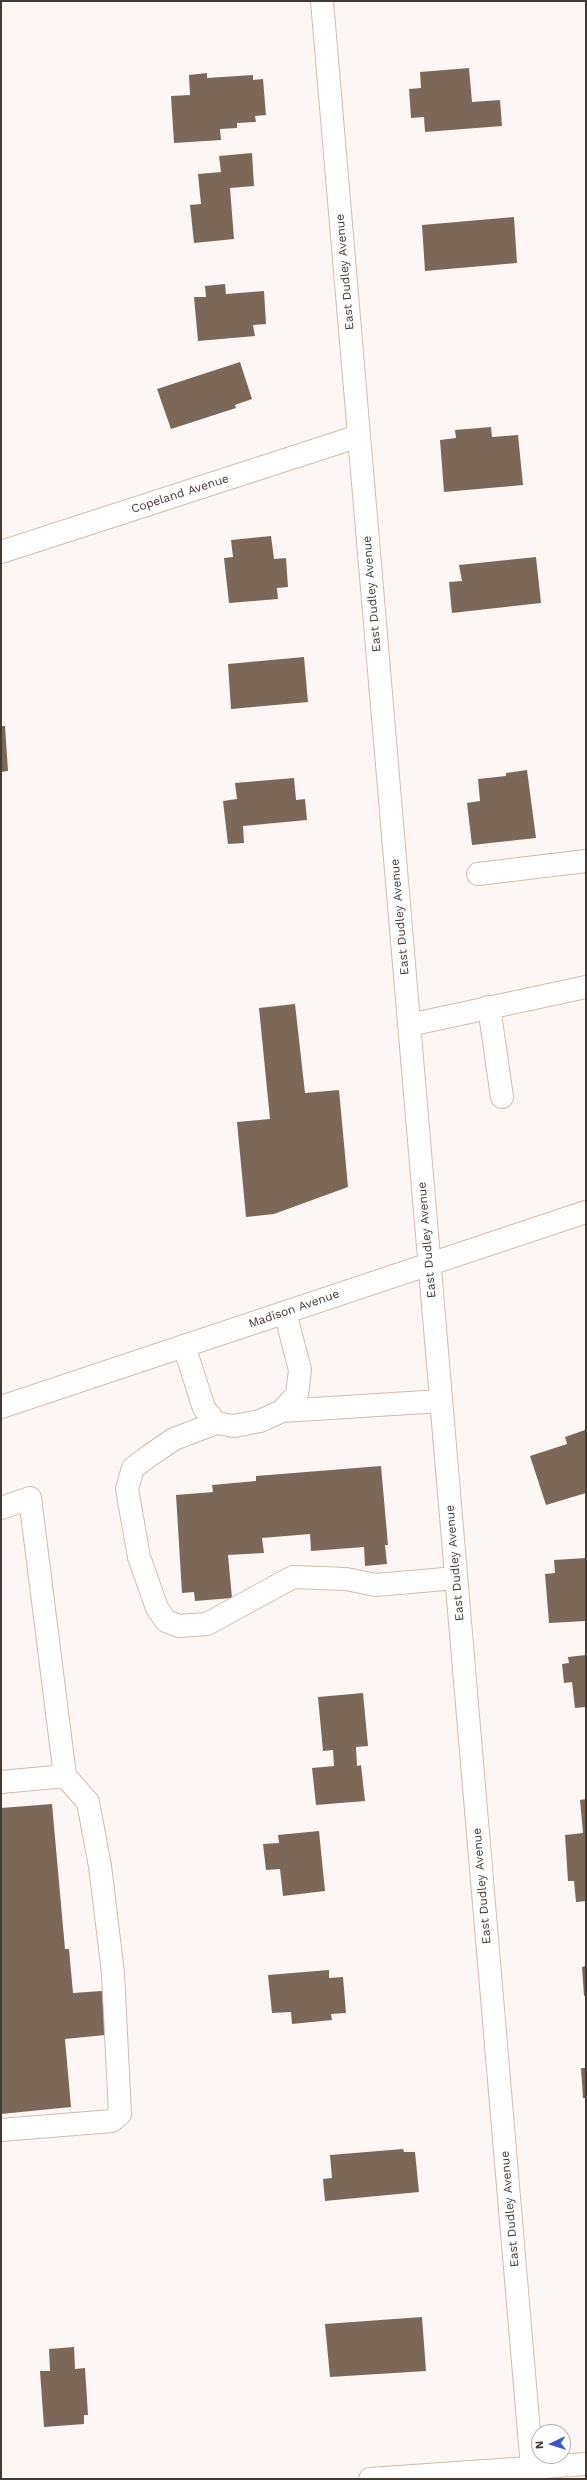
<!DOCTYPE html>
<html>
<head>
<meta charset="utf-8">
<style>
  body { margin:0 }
  #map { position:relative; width:587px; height:2480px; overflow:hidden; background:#fcf7f4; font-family:"Work Sans",sans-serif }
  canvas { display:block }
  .frame { position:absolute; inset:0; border:2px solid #443a34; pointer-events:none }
  .north { position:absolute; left:531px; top:2424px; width:40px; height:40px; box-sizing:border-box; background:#fff; border:1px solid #b4b0ae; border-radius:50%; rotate:266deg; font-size:11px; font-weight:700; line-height:16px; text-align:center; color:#443a34 }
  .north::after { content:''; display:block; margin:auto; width:14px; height:18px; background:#3a59cb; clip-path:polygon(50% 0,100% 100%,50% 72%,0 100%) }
</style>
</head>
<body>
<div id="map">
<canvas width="587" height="2480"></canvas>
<div class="frame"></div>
<div class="north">N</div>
</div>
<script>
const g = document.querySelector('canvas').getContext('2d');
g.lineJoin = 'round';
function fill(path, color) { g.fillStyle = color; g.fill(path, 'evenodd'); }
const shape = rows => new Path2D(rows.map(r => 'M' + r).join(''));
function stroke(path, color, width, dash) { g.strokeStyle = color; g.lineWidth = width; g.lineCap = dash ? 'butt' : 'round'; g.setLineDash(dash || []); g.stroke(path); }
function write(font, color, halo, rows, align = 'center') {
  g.font = font + ' "Work Sans",sans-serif'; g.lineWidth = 4; g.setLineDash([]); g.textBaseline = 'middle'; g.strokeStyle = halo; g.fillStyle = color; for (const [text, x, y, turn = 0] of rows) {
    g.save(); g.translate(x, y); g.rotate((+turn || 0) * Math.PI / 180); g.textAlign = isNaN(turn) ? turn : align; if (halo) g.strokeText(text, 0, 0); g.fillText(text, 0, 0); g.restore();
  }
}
const building = shape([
  [469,68,472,102,500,100,502,126,425,132,424,117,411,118,409,89,421,88,420,72],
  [207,73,207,78,253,75,253,80,263,79,266,115,255,116,256,122,237,123,237,128,220,129,221,140,174,143,171,96,190,95,189,75],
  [252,153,254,186,230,188,234,239,194,243,190,205,201,204,198,174,221,172,219,156],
  [514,217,517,263,425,271,422,225],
  [225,284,226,294,264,291,266,324,253,325,255,336,198,341,194,297,206,297,205,286],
  [240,362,252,399,235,405,236,408,171,429,157,389],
  [491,427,492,437,518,435,523,485,444,492,440,440,456,438,455,430],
  [271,536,274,559,286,558,288,587,277,588,278,599,229,603,224,558,233,557,231,540],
  [536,557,541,603,452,613,449,582,462,581,459,565],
  [304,657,308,702,231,709,228,664],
  [1,726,5,726,8,771,1,772],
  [527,770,536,838,472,845,467,803,480,801,478,779,506,776,506,773],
  [294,778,296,800,305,799,307,820,243,826,244,843,228,844,223,801,237,799,235,783],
  [295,1004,305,1093,339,1090,348,1187,274,1214,246,1217,237,1122,270,1119,259,1008],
  [585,1430,586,1493,546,1505,530,1456,567,1444,565,1437],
  [381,1466,388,1545,385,1545,387,1564,365,1566,364,1547,311,1551,310,1534,262,1538,264,1553,228,1555,232,1598,195,1601,194,1592,182,1593,176,1495,213,1492,212,1485,256,1481,256,1476],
  [586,1558,586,1621,549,1623,545,1574,555,1573,554,1560],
  [586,1655,586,1707,575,1708,572,1682,564,1683,562,1664,569,1663,568,1657],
  [363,1693,368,1746,356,1747,357,1766,361,1765,365,1801,316,1805,312,1768,334,1766,333,1750,323,1751,318,1697],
  [586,1799,586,1901,576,1902,574,1881,568,1881,565,1835,583,1833,580,1800],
  [52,1804,65,1949,69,1949,73,1993,102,1991,105,2035,65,2039,71,2107,1,2114,1,1808],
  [319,1831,325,1891,283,1896,280,1869,266,1870,263,1844,279,1843,278,1835],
  [586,1966,586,1995,584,1996,582,1967],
  [329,1970,329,1978,343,1977,346,2013,331,2014,332,2020,292,2024,291,2012,272,2013,268,1975],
  [581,2068,586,2068,586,2098,583,2098],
  [403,2149,404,2152,415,2152,419,2192,325,2201,323,2179,332,2178,330,2155],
  [422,2317,426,2371,330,2377,325,2324],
  [74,2347,75,2369,85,2368,88,2415,84,2415,84,2424,44,2427,40,2371,50,2371,49,2349]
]);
const minor = shape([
  [322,1,533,2479],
  [1,552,359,436],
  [478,874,586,861],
  [489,1007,502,1097],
  [409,1025,586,987],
  [184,1346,204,1408,216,1423,234,1426,260,1421,282,1411,297,1394,300,1370,285,1312],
  [282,1411,441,1401],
  [216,1423,174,1439,149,1456,133,1468,127,1489,139,1557,157,1608,166,1621,179,1626,207,1624,293,1577,346,1579,376,1585,456,1578],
  [1,1508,30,1498,65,1776,1,1782],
  [1,2130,112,2121,120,2114,113,1973,100,1866,88,1802,65,1776],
  [370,2479,586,2464]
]);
const major = shape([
  [1,1407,586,1212]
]);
const streetNames = [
  ["East Dudley Avenue",345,272,-95],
  ["Copeland Avenue",180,494,-18],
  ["East Dudley Avenue",372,594,-95],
  ["East Dudley Avenue",400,917,-95],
  ["East Dudley Avenue",427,1240,-95],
  ["Madison Avenue",294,1309,-19],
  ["East Dudley Avenue",455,1563,-95],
  ["East Dudley Avenue",482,1886,-95],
  ["East Dudley Avenue",510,2209,-95]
];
fill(building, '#7c6859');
stroke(minor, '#d2bcab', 24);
stroke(major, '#d2bcab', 24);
stroke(minor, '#fff', 22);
stroke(major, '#fff', 22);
write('12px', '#443a34', '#fff', streetNames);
</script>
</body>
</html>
